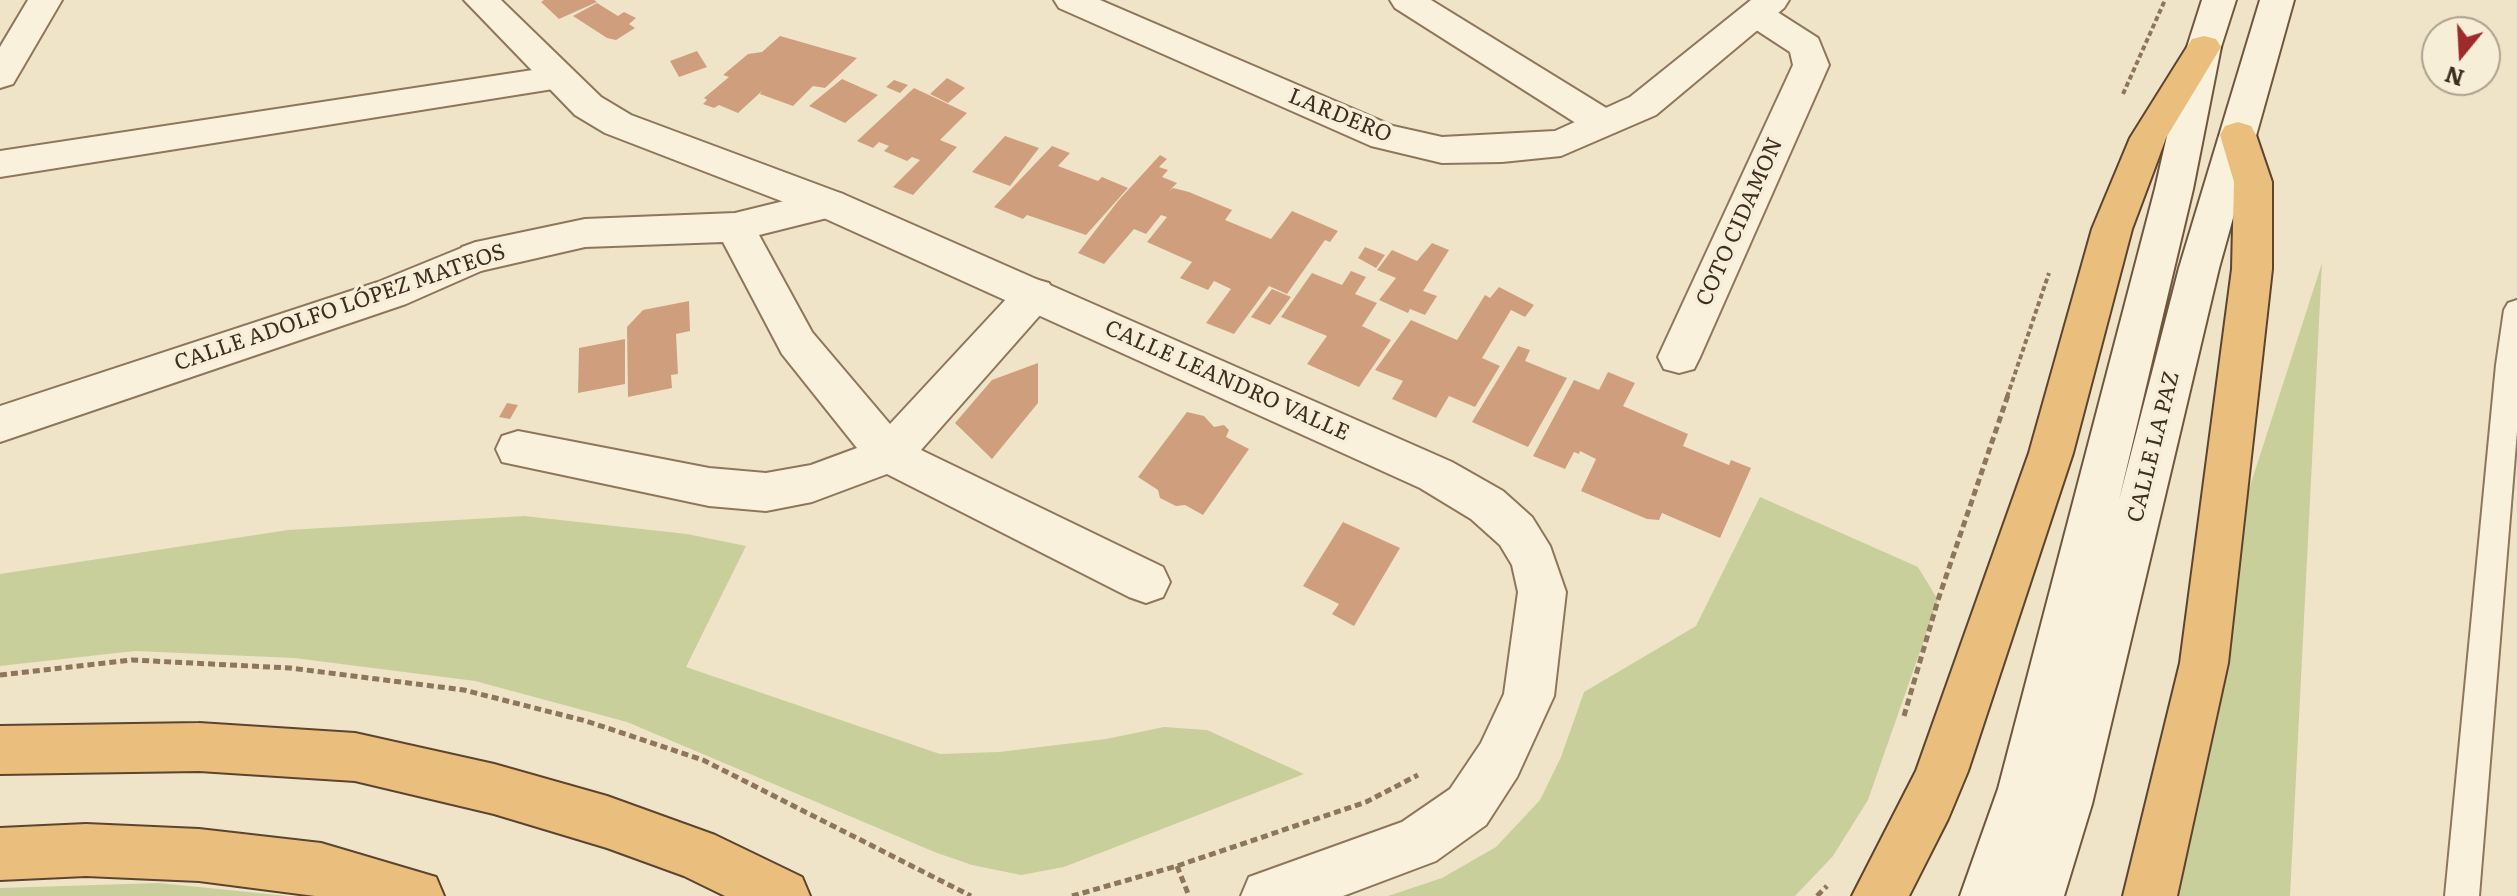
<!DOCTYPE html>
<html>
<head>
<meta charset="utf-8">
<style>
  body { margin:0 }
  #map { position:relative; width:2517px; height:896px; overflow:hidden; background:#f0e4c8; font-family:Literata,serif }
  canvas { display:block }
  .north { position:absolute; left:2421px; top:16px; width:80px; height:80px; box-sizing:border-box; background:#f7eed8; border:2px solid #ada18e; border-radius:50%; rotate:198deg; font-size:22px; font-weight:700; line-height:32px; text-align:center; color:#3d2e20 }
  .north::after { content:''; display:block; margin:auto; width:28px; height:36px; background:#9e2a2b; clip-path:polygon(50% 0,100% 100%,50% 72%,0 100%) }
</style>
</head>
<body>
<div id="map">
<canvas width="2517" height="896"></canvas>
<div class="north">N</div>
</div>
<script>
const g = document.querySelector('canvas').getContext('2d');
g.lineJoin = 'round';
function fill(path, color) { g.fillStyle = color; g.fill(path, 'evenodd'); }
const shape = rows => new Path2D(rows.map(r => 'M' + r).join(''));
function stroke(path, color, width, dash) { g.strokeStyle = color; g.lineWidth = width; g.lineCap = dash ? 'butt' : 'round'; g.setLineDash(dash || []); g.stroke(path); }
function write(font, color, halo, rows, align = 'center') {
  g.font = font + ' Literata,serif'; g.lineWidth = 7; g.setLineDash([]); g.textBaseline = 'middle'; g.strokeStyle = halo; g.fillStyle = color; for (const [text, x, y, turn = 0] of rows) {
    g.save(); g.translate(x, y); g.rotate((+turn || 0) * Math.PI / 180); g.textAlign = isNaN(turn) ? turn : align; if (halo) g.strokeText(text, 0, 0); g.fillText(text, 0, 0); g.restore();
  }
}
const green = shape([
  [2322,263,2290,896,2177,896,2242,511],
  [1760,497,1918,567,1938,600,1868,800,1833,856,1795,896,1388,896,1442,878,1496,847,1540,800,1561,757,1584,692,1696,626],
  [524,516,687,534,746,546,686,667,940,754,999,752,1106,739,1164,727,1207,730,1304,774,1064,867,1021,875,972,865,937,853,627,722,475,681,294,658,135,651,0,666,0,574,288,530],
  [159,883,288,896,0,896,0,888]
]);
const building = shape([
  [544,0,594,0,597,2,559,19,541,2],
  [597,3,618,16,624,12,636,18,629,24,635,28,616,40,607,38,573,16],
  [780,36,857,58,825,88,813,86,793,106,760,94,762,91,738,113,719,105,714,108,703,104,707,100,704,98,729,77,723,75,748,54,762,52],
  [697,51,707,67,679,77,670,61],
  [947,78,965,88,948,103,930,94],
  [842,79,878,95,845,123,809,106],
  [894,80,908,85,900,93,886,87],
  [914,88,967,113,940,140,957,147,913,195,893,187,920,160,912,157,907,161,884,151,889,146,879,142,873,148,857,141],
  [1005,136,1039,148,1010,186,972,172],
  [1052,146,1070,153,1058,166,1098,181,1102,177,1128,188,1086,235,1027,215,1023,219,994,207],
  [1160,155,1167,159,1159,167,1168,170,1162,177,1177,183,1169,191,1173,188,1189,192,1232,210,1225,220,1271,239,1292,211,1338,231,1330,242,1325,240,1287,294,1269,286,1234,334,1206,323,1231,289,1214,281,1208,290,1180,278,1192,262,1147,242,1167,217,1161,215,1146,234,1134,229,1104,264,1078,253,1118,201],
  [1432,243,1449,250,1423,291,1437,296,1425,315,1410,309,1408,313,1379,300,1396,278,1377,270,1392,250,1417,261],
  [1365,247,1385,255,1376,268,1358,258],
  [1351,271,1366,277,1355,294,1377,303,1362,326,1391,340,1359,387,1307,364,1327,336,1281,317,1312,273,1342,285],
  [1499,287,1534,305,1525,317,1511,310,1482,358,1500,366,1475,407,1449,396,1436,418,1392,399,1403,381,1375,370,1411,320,1457,340,1485,295,1490,298],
  [1272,289,1291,297,1270,325,1251,317],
  [689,301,690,331,676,334,678,374,671,375,672,388,628,397,627,327,643,310],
  [625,339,625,384,578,393,579,348],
  [1518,346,1530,350,1525,361,1567,378,1528,447,1472,422],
  [1038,363,1038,403,992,459,955,423,992,380],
  [1608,372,1635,383,1623,406,1688,434,1683,446,1729,465,1731,460,1751,468,1720,538,1662,513,1659,520,1647,519,1581,491,1596,459,1580,451,1579,454,1574,452,1565,469,1533,456,1574,380,1599,390],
  [507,403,518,405,510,419,499,417],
  [1187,412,1204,416,1214,427,1224,425,1229,430,1226,437,1249,449,1203,515,1185,505,1176,506,1160,498,1158,490,1138,477],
  [1343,522,1400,548,1354,626,1332,614,1339,604,1303,586]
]);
const pathFar1 = shape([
  [2123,94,2165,0],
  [2007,397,2049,273]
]);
const path = shape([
  [0,675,132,660,290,668,464,690,586,721,703,760,971,896],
  [1904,716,1938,600,2008,395],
  [1177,866,1189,896],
  [1072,896,1177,866,1366,802,1418,775],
  [1817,896,1827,886]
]);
const service = shape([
  [2517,300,2517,431,2479,896,2445,896,2496,365,2504,310,2508,303,2517,300]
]);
const pedestrian = shape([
  [476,242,490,247,496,257,490,267,406,304,0,442,0,406,378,282,476,242]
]);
const minor = shape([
  [1390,0,1431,0,1616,114,1621,123,1616,132,1603,135,1590,132,1395,8,1390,0],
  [1756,3,1768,6,1818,38,1829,65,1700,357,1694,369,1679,373,1664,369,1658,357,1793,65,1790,52,1744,22,1739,14,1744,6,1756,3],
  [559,66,572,70,577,78,572,86,0,177,0,151,559,66],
  [829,190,843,194,848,204,843,214,759,235,812,332,890,424,1021,283,1035,279,1049,283,1055,294,1049,305,921,450,1163,567,1170,582,1163,597,1146,603,1129,597,887,474,812,502,766,511,709,506,502,462,496,449,502,436,518,431,709,468,766,473,811,465,857,448,782,354,723,242,585,247,476,272,462,267,456,257,462,247,476,242,585,219,735,213,829,190]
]);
const tertiary = shape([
  [28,0,62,0,13,84,0,88,0,47,28,0],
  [464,0,501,0,601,97,631,115,843,194,1452,462,1503,491,1532,517,1550,546,1566,592,1554,696,1517,777,1486,825,1436,861,1343,896,1241,896,1249,877,1402,822,1450,789,1481,743,1504,694,1518,592,1512,565,1500,545,1471,519,1420,488,815,214,605,133,575,115,464,0],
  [1054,0,1100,0,1393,126,1442,137,1555,131,1630,97,1751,0,1789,0,1784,8,1656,115,1561,156,1502,162,1442,163,1371,146,1059,8,1054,0]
]);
const secondary = shape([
  [2202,0,2236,0,2221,47,2193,189,2119,500,2179,268,2260,0,2294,0,2219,268,2092,804,2064,896,1960,896,1998,789,2155,189,2187,47,2202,0]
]);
const trunk = shape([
  [2204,36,2216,39,2221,47,2166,138,2132,229,2073,453,1968,771,1948,819,1909,896,1852,896,1916,771,2029,453,2092,229,2130,138,2192,39,2204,36],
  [2238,122,2251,126,2256,135,2272,182,2272,269,2228,663,2177,896,2123,896,2180,663,2232,269,2234,182,2220,135,2225,126,2238,122],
  [199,723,355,733,494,764,607,796,715,835,802,877,810,896,725,896,684,876,607,848,494,814,355,781,199,771,0,774,0,726,199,723],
  [86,824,199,829,321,843,436,877,444,896,315,896,199,881,86,876,0,880,0,828,86,824]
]);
const streetNames = [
  ["LARDERO",1340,116,22],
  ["COTO CIDAMON",1740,222,-66],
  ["CALLE ADOLFO LÓPEZ MATEOS",340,308,-19],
  ["CALLE LEANDRO VALLE",1227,381,24],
  ["CALLE LA PAZ",2154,447,-76]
];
fill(green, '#c9cf9b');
fill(building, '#cf9f7d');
stroke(service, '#8d765c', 4);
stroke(pedestrian, '#8d765c', 4);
stroke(minor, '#8d765c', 4);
stroke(tertiary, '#8d765c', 4);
stroke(secondary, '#6f573f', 4);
stroke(trunk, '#5b4430', 4);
stroke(pathFar1, '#8d765c', 4, [5, 3]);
stroke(path, '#8d765c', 5, [7, 4]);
fill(service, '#faf1dc');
fill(pedestrian, '#faf1dc');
fill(minor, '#faf1dc');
fill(tertiary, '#faf1dc');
fill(secondary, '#faf1dc');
fill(trunk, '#eabe7c');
write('22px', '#3d2e20', '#f7eed8', streetNames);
</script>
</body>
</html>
